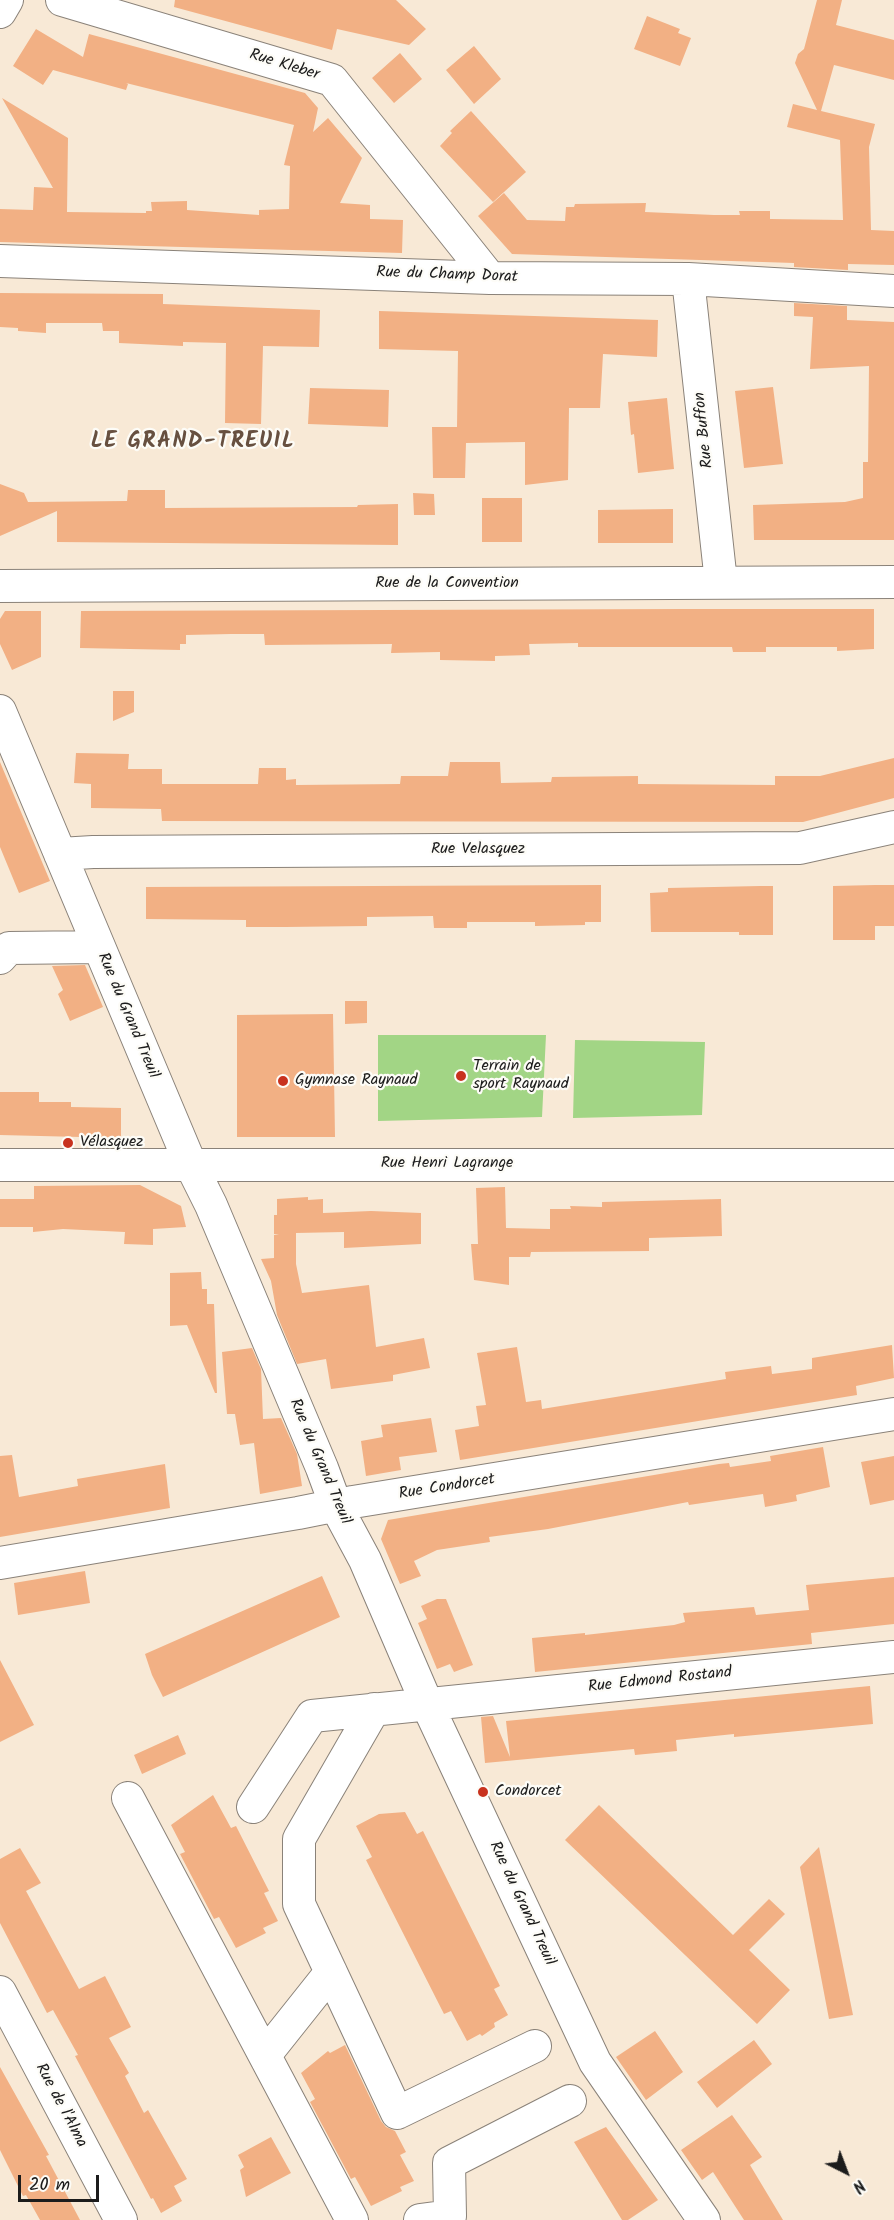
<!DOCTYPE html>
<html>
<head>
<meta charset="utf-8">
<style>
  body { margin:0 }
  #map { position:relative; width:894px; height:2220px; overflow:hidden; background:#f8e9d6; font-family:Kalam,sans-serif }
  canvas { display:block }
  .north { position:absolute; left:816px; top:2142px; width:60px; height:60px; -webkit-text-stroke:4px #fdfcf7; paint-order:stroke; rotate:138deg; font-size:16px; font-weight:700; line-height:24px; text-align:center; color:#1c1c1c }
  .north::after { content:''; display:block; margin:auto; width:21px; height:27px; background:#1c1c1c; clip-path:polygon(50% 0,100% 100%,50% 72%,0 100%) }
  .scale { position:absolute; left:18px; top:2175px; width:81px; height:27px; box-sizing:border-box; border:3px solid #1c1c1c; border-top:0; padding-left:8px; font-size:18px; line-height:21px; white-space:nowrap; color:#1c1c1c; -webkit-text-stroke:4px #fdfcf7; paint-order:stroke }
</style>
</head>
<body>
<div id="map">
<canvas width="894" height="2220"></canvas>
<div class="north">N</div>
<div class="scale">20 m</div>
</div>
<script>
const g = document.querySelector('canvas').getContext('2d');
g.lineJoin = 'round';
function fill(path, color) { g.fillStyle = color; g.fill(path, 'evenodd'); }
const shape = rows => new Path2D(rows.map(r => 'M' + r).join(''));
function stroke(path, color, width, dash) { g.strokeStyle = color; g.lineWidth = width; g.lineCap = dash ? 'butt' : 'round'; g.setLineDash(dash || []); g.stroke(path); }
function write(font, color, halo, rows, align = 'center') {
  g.font = font + ' Kalam,sans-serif'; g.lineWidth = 4.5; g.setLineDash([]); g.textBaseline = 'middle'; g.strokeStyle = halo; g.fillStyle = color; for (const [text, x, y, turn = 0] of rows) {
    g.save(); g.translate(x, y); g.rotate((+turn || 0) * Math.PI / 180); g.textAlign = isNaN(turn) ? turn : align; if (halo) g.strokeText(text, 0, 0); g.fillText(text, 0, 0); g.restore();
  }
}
const green = shape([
  [378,1035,546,1035,542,1117,378,1121],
  [575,1040,705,1042,702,1115,573,1118]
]);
const building = shape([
  [175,0,396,0,426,29,409,45,337,29,332,50,174,7],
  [817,0,842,0,836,25,894,40,894,80,834,65,821,111,875,124,869,147,871,230,894,231,894,265,848,264,848,270,794,267,794,263,512,254,478,216,504,193,527,220,565,221,566,207,574,207,575,204,646,203,645,212,714,215,740,215,739,211,770,211,770,219,843,220,840,140,787,127,793,104,817,110,795,63,798,54,804,49],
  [647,16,680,29,678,33,691,38,680,66,634,49],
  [36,29,83,57,89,34,305,93,318,108,313,132,328,118,362,158,340,203,370,205,370,219,403,220,402,253,0,242,0,209,33,210,34,187,53,188,2,98,68,138,67,212,146,213,146,211,152,211,151,202,187,201,187,210,259,215,259,210,289,209,290,166,284,165,294,125,126,83,128,84,126,90,53,70,43,85,13,66],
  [474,46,501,79,474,104,446,70],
  [400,53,422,79,394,103,372,78],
  [471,111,526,172,493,202,440,146,452,133,450,131],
  [0,293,163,294,163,304,320,310,319,347,263,346,261,424,225,423,226,343,183,342,183,346,119,343,119,331,103,331,102,323,46,323,46,333,18,331,18,328,0,327],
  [794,303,847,306,847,320,894,322,894,540,754,540,753,505,845,502,863,498,863,462,868,462,869,366,810,369,813,317,794,316],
  [379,311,658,320,657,357,603,354,600,408,569,408,568,480,525,485,525,442,466,443,465,478,433,478,432,427,457,427,458,351,379,349],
  [773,387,783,464,744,468,735,391],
  [310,388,389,390,388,427,308,424],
  [667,398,674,469,638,473,634,434,631,435,628,402],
  [0,484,24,493,28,502,127,501,128,490,165,490,165,508,357,507,358,505,398,504,398,545,57,542,57,511,0,536],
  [413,493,434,494,435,515,414,515],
  [482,498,522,498,522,542,482,542],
  [673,509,673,543,598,543,598,510],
  [682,609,874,609,874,649,837,651,837,647,766,647,766,652,733,652,732,647,578,647,578,643,529,644,530,655,495,656,495,661,440,660,440,652,391,653,392,644,265,645,264,634,231,634,186,635,186,644,180,644,180,650,80,648,81,611],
  [5,611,41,611,41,657,12,670,0,644,0,619],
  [113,691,134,691,134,712,113,721],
  [76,753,129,754,128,769,162,769,162,784,258,784,259,768,286,768,286,780,296,779,296,785,400,784,401,776,448,776,450,762,500,762,501,783,551,782,552,777,638,776,638,784,775,785,775,776,820,776,894,758,894,798,803,822,162,821,161,809,91,808,91,784,74,783],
  [0,762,50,881,19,893,0,847],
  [601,885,601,922,585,922,585,925,535,926,535,922,467,922,467,928,434,928,433,916,367,917,367,926,285,927,246,927,246,920,146,919,146,887],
  [875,885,894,885,894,926,875,926,875,940,833,940,833,886],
  [760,886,773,886,773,935,739,935,739,932,651,932,650,893,668,892,668,888],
  [85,965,103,1007,70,1021,58,994,63,990,52,966],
  [345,1001,367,1001,367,1023,345,1024],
  [333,1014,335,1137,237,1137,237,1015],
  [0,1092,39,1092,39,1102,71,1102,71,1107,121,1108,121,1138,0,1135],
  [140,1185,181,1206,186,1227,153,1229,153,1245,124,1244,125,1232,63,1229,33,1232,33,1227,0,1227,0,1199,34,1199,34,1186],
  [505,1187,506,1228,550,1229,550,1209,571,1209,570,1206,602,1207,602,1202,721,1199,722,1236,649,1238,649,1251,531,1252,530,1257,509,1257,509,1285,474,1280,471,1244,478,1244,476,1188],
  [308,1197,308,1200,323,1199,323,1213,371,1211,421,1213,421,1244,344,1248,344,1232,296,1233,296,1264,302,1293,369,1285,376,1347,424,1338,430,1368,393,1375,393,1381,331,1389,326,1359,297,1364,277,1315,271,1281,261,1259,274,1258,274,1235,279,1234,274,1234,274,1215,277,1215,277,1199],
  [201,1272,202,1289,207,1289,207,1304,214,1304,217,1393,215,1393,187,1325,170,1326,170,1273],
  [892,1345,894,1378,856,1386,857,1395,460,1460,455,1430,479,1426,476,1406,486,1405,477,1353,517,1347,526,1402,541,1400,542,1409,726,1379,725,1372,771,1366,772,1374,812,1369,812,1358],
  [252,1348,261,1369,263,1419,281,1418,297,1454,302,1486,260,1494,254,1443,240,1445,235,1414,227,1414,222,1352],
  [431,1418,437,1452,399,1457,401,1470,366,1476,361,1441,383,1437,381,1425],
  [823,1447,830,1487,796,1495,797,1501,765,1507,763,1494,689,1505,688,1502,548,1529,489,1537,490,1542,437,1550,414,1561,421,1576,400,1584,381,1539,388,1520,719,1464,729,1463,730,1467,771,1461,770,1456],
  [12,1455,19,1497,78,1486,77,1479,165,1464,170,1508,0,1537,0,1456],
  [894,1456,894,1500,870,1505,861,1462],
  [85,1571,90,1603,18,1615,14,1583],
  [322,1576,340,1617,163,1697,152,1675,145,1654],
  [894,1577,894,1624,811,1633,812,1644,535,1672,532,1638,585,1633,585,1635,674,1625,685,1622,683,1613,754,1607,756,1615,809,1610,806,1585],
  [437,1599,446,1599,473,1665,454,1672,450,1664,437,1669,418,1623,427,1619,421,1606],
  [0,1660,34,1725,0,1742],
  [870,1686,873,1724,734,1737,734,1734,676,1740,677,1751,635,1755,634,1749,485,1763,481,1717,493,1716,510,1757,506,1721],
  [178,1735,186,1754,142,1774,134,1755],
  [213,1795,231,1828,236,1826,269,1891,264,1893,278,1921,263,1928,266,1933,236,1948,219,1917,214,1919,180,1854,185,1852,171,1825],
  [599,1805,733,1935,769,1899,785,1914,749,1950,790,1990,757,2024,565,1840],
  [405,1812,417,1834,423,1831,500,1986,494,1989,508,2015,494,2023,495,2027,482,2036,480,2034,467,2041,451,2011,444,2014,366,1860,372,1857,356,1826,379,1814],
  [819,1847,853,2015,829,2019,800,1867],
  [20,1848,41,1883,26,1891,79,1989,105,1976,131,2027,109,2038,129,2073,125,2076,144,2113,148,2110,187,2179,174,2186,182,2201,161,2213,153,2198,151,2199,75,2056,78,2055,53,2010,47,2013,0,1923,0,1859],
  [655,2031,683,2072,646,2100,616,2057],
  [754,2040,772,2064,717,2108,697,2082],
  [345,2045,381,2121,386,2127,395,2131,406,2152,400,2155,414,2181,400,2187,402,2191,371,2206,355,2177,351,2179,310,2102,315,2099,301,2073,328,2051,330,2053],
  [0,2067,49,2155,46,2156,80,2220,40,2220,26,2195,23,2196,0,2150],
  [732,2115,762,2157,750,2165,783,2220,744,2220,713,2172,702,2180,681,2150],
  [606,2127,658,2200,628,2220,622,2220,574,2142],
  [271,2137,291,2173,246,2197,240,2170,244,2167,238,2155]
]);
const minor = shape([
  [62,0,332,80,490,278],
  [0,12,7,0],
  [0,261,490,278,688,279,894,291],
  [688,279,721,582],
  [0,586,894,582],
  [0,711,190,1163,211,1205,322,1468,336,1506,365,1560,427,1704,595,2062,704,2220],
  [60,854,93,852,800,848,894,827],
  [0,958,9,948,98,947],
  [0,1165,894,1165],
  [0,1563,298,1513,353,1502,894,1414],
  [374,1709,299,1839,299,1904,397,2113,535,2046],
  [128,1798,352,2220],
  [253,1807,312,1716,894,1657],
  [0,1992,121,2220],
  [265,2055,331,1972],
  [420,2220,450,2216,449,2163,570,2101]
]);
const markers = [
  [461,1076,6,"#c8321e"],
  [283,1081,6,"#c8321e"],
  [68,1143,6,"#c8321e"],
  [483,1792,6,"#c8321e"]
];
const streetNames = [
  ["Rue Kleber",284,66,17],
  ["Rue du Champ Dorat",447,276,2],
  ["Rue Buffon",705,430,-96],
  ["Rue de la Convention",447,584],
  ["Rue Velasquez",478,850],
  ["Rue du Grand Treuil",127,1016,67],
  ["Rue Henri Lagrange",447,1164],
  ["Rue du Grand Treuil",319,1462,67],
  ["Rue Condorcet",447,1488,-9],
  ["Rue Edmond Rostand",660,1681,-6],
  ["Rue du Grand Treuil",521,1904,65],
  ["Rue de l'Alma",60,2106,62]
];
const poiNames = [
  ["Terrain de",473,1067],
  ["sport Raynaud",473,1085],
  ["Gymnase Raynaud",295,1081],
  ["Vélasquez",80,1143],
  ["Condorcet",495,1792]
];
const districtNames = [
  ["LE GRAND-TREUIL",193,443]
];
fill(green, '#a2d585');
fill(building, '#f2b084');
stroke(minor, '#8a8279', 34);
stroke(minor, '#fff', 32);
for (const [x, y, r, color] of markers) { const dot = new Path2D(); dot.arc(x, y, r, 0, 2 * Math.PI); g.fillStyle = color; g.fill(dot); stroke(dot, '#fdfcf7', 2); }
write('16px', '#1c1c1c', '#fdfcf7', streetNames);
write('16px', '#1c1c1c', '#fdfcf7', poiNames, 'left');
g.letterSpacing = '1.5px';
write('bold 22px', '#675040', '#fdfcf7', districtNames);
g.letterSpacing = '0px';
</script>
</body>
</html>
